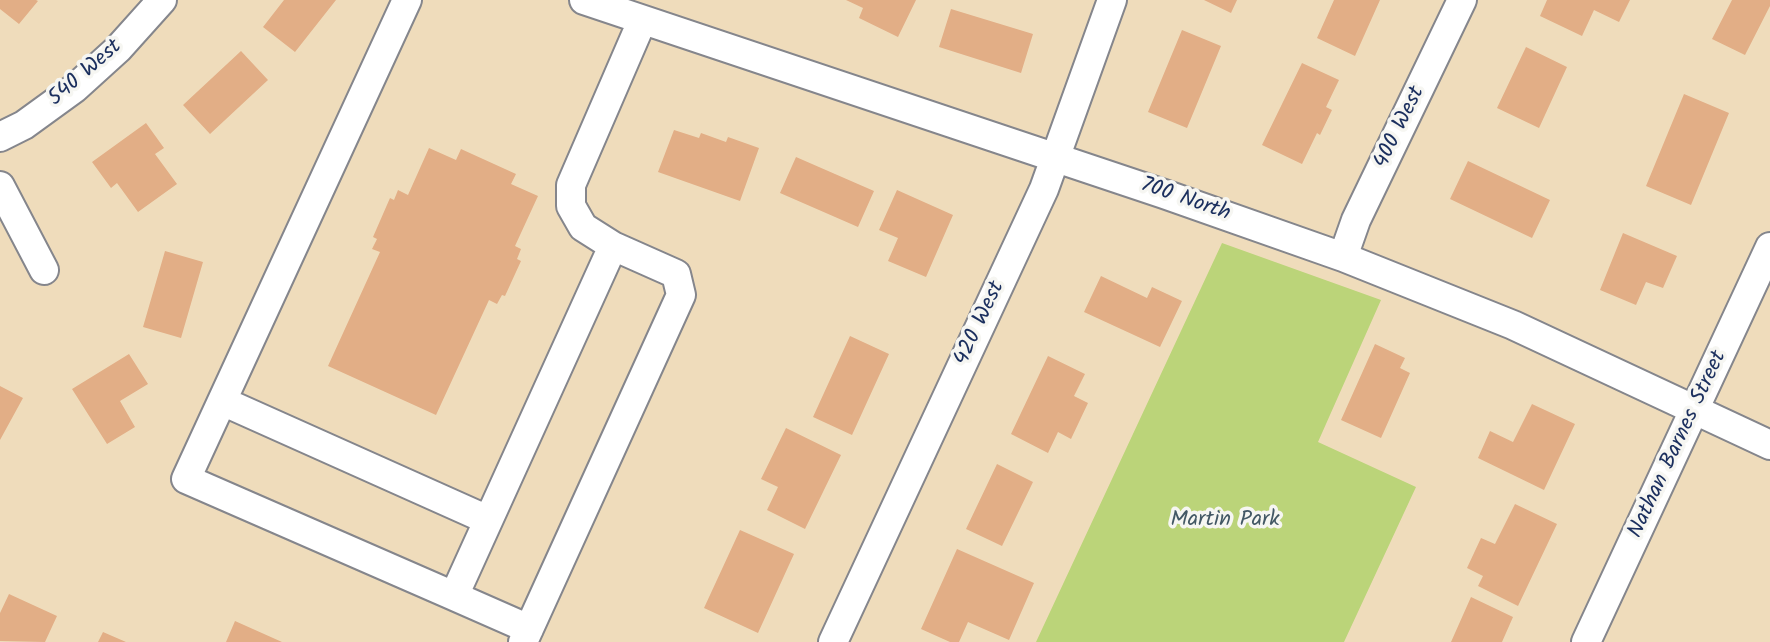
<!DOCTYPE html>
<html>
<head>
<meta charset="utf-8">
<style>
  body { margin:0 }
  canvas { display:block; background:#efdcbb }
</style>
</head>
<body>
<canvas width="1770" height="642"></canvas>
<script>
const g = document.querySelector('canvas').getContext('2d');
g.lineJoin = 'round';
function fill(path, color) { g.fillStyle = color; g.fill(path, 'evenodd'); }
const shape = rows => new Path2D(rows.map(r => 'M' + r).join(''));
function stroke(path, color, width, dash) { g.strokeStyle = color; g.lineWidth = width; g.lineCap = dash ? 'butt' : 'round'; g.setLineDash(dash || []); g.stroke(path); }
function write(font, color, halo, rows, align = 'center') {
  g.font = font + ' Kalam,sans-serif'; g.lineWidth = 7; g.setLineDash([]); g.textBaseline = 'middle'; g.strokeStyle = halo; g.fillStyle = color; for (const [text, x, y, turn = 0] of rows) {
    g.save(); g.translate(x, y); g.rotate((+turn || 0) * Math.PI / 180); g.textAlign = isNaN(turn) ? turn : align; if (halo) g.strokeText(text, 0, 0); g.fillText(text, 0, 0); g.restore();
  }
}
const green = shape([
  [1222,243,1381,300,1318,442,1416,487,1344,642,1036,642]
]);
const building = shape([
  [0,0,36,0,38,1,19,24,0,9],
  [284,0,336,0,295,52,263,27],
  [846,0,916,0,898,37,859,18,863,8],
  [1204,0,1237,0,1231,13],
  [1334,0,1380,0,1355,56,1317,38],
  [1547,0,1630,0,1619,22,1594,10,1582,36,1540,16],
  [1732,0,1770,0,1770,6,1745,55,1712,39],
  [951,9,1033,34,1021,73,939,47],
  [1182,30,1221,46,1187,128,1148,112],
  [1526,47,1567,67,1539,128,1497,108],
  [241,51,268,80,210,134,183,105],
  [1302,63,1339,80,1326,107,1332,110,1320,135,1317,133,1302,164,1262,145],
  [1684,94,1729,113,1691,205,1646,186],
  [146,123,164,148,155,154,177,184,138,212,117,183,111,188,92,162],
  [674,130,699,138,701,133,726,142,728,137,759,148,740,201,658,172],
  [429,148,456,160,461,149,516,174,511,184,538,196,515,246,521,249,517,259,521,261,505,296,502,295,497,304,489,300,436,415,328,366,380,252,372,249,377,239,373,237,390,198,394,200,398,190,408,195],
  [796,157,874,191,858,227,780,193],
  [1468,161,1550,200,1532,238,1450,199],
  [897,190,953,215,926,277,888,261,898,238,879,230],
  [1623,233,1677,256,1663,288,1646,282,1636,305,1600,290],
  [165,251,203,262,181,338,143,327],
  [1101,276,1147,298,1152,287,1182,301,1160,347,1084,312],
  [850,336,889,354,852,435,813,417],
  [1375,344,1405,358,1400,368,1410,373,1381,438,1341,420],
  [129,354,148,384,120,401,135,427,107,444,72,389],
  [1048,356,1085,374,1074,396,1088,403,1071,439,1058,432,1048,453,1011,434],
  [0,386,23,398,0,440],
  [1532,404,1575,424,1544,490,1478,458,1490,431,1513,442],
  [786,428,841,455,805,529,767,510,778,487,761,479],
  [997,464,1033,482,1002,546,966,529],
  [1515,504,1557,524,1518,606,1478,586,1483,576,1467,568,1481,538,1495,544],
  [740,530,794,554,758,633,704,608],
  [957,549,1034,583,1009,640,968,622,959,642,950,642,921,629],
  [9,594,57,616,45,642,0,641,0,613],
  [1471,597,1513,617,1502,642,1451,642],
  [235,621,282,642,226,642],
  [103,632,126,642,98,642]
]);
const minor = shape([
  [407,0,186,479,454,596,613,246,583,227,571,206,571,185,642,21],
  [584,0,1164,194,1343,257,1513,325,1770,445],
  [0,137,24,125,75,88,118,49,162,0],
  [0,186,44,270],
  [1343,257,1356,220,1462,0],
  [222,401,488,520],
  [454,596,529,629],
  [523,642,681,295,676,274,613,246],
  [833,642,1044,189,1112,0],
  [1586,642,1770,247]
]);
const streetNames = [
  ["540 West",86,74,-41],
  ["400 West",1401,128,-64],
  ["700 North",1185,201,19],
  ["420 West",981,324,-65],
  ["Nathan Barnes Street",1679,445,-65]
];
const parkNames = [
  ["Martin Park",1225,521]
];
fill(green, '#bbd479');
fill(building, '#e2ae86');
stroke(minor, '#85868c', 32);
stroke(minor, '#fff', 28);
write('22px', '#1b2f5e', '#f6f6f2', streetNames);
write('22px', '#435865', '#f6f6f2', parkNames);
</script>
</body>
</html>
